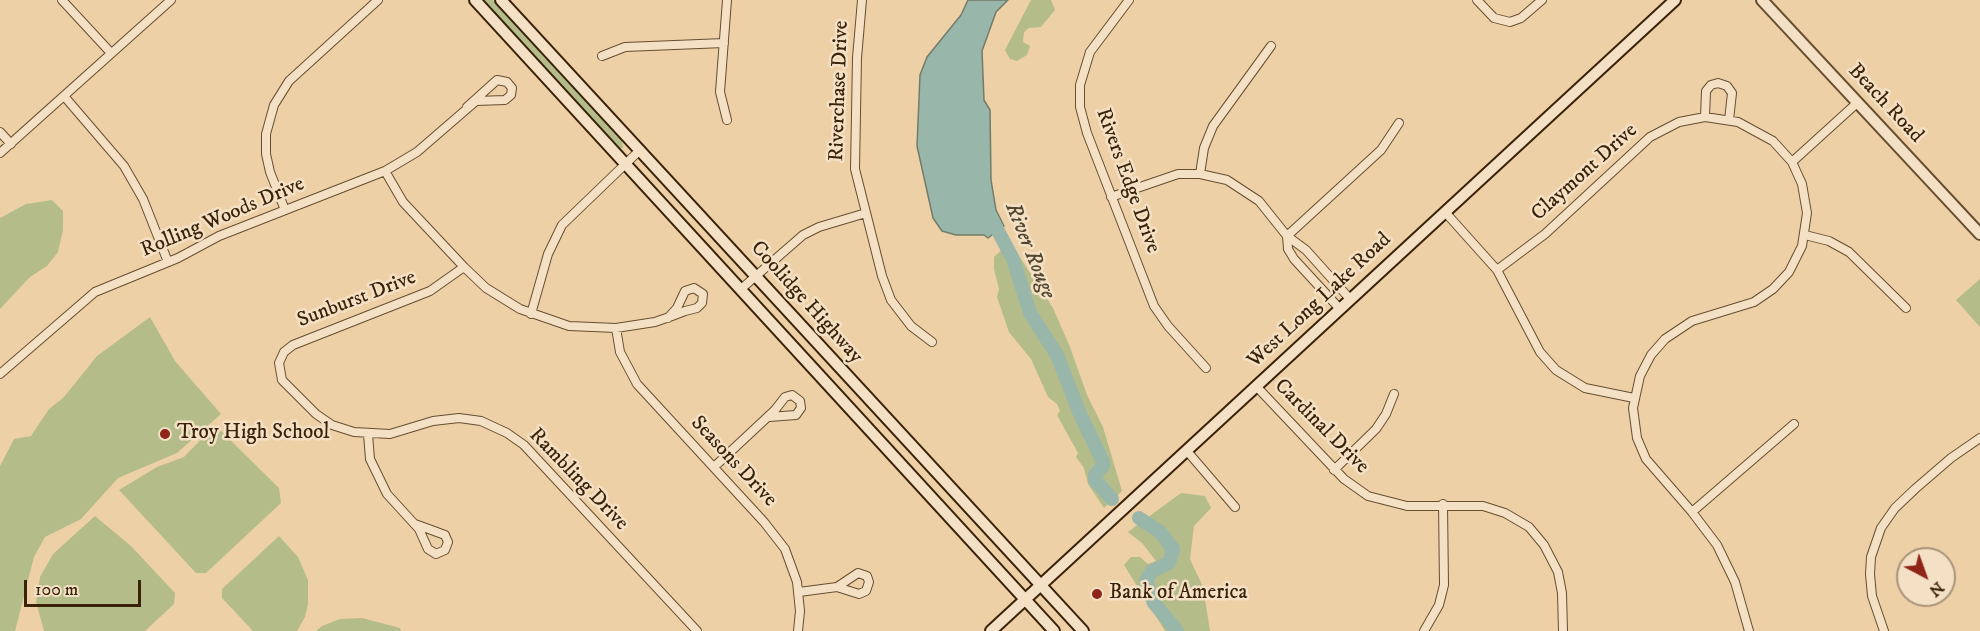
<!DOCTYPE html>
<html>
<head>
<meta charset="utf-8">
<style>
  body { margin:0 }
  #map { position:relative; width:1980px; height:631px; overflow:hidden; background:#eed0a6; font-family:"IM FELL DW Pica",serif }
  canvas { display:block }
  .north { position:absolute; left:1896px; top:547px; width:60px; height:60px; box-sizing:border-box; background:#f4e0c5; border:2px solid #a99479; border-radius:50%; rotate:139deg; font-size:16px; font-weight:700; line-height:24px; text-align:center; color:#392207 }
  .north::after { content:''; display:block; margin:auto; width:21px; height:27px; background:#8f2418; clip-path:polygon(50% 0,100% 100%,50% 72%,0 100%) }
  .scale { position:absolute; left:24px; top:580px; width:117px; height:27px; box-sizing:border-box; border:3px solid #392207; border-top:0; padding-left:8px; font-size:18px; line-height:21px; white-space:nowrap; color:#392207; -webkit-text-stroke:4px #f4e0c5; paint-order:stroke }
</style>
</head>
<body>
<div id="map">
<canvas width="1980" height="631"></canvas>
<div class="north">N</div>
<div class="scale">100 m</div>
</div>
<script>
const g = document.querySelector('canvas').getContext('2d');
g.lineJoin = 'round';
function fill(path, color) { g.fillStyle = color; g.fill(path, 'evenodd'); }
const shape = rows => new Path2D(rows.map(r => 'M' + r).join(''));
function stroke(path, color, width, dash) { g.strokeStyle = color; g.lineWidth = width; g.lineCap = dash ? 'butt' : 'round'; g.setLineDash(dash || []); g.stroke(path); }
function write(font, color, halo, rows, align = 'center') {
  g.font = font + ' "IM FELL DW Pica",serif'; g.lineWidth = 5; g.setLineDash([]); g.textBaseline = 'middle'; g.strokeStyle = halo; g.fillStyle = color; for (const [text, x, y, turn = 0] of rows) {
    g.save(); g.translate(x, y); g.rotate((+turn || 0) * Math.PI / 180); g.textAlign = isNaN(turn) ? turn : align; if (halo) g.strokeText(text, 0, 0); g.fillText(text, 0, 0); g.restore();
  }
}
const green = shape([
  [483,0,493,0,622,140,623,148,618,148],
  [1031,0,1051,0,1055,10,1041,27,1029,28,1024,32,1023,42,1030,46,1027,55,1017,61,1010,59,1005,50],
  [52,200,63,211,63,230,58,252,47,266,30,277,0,309,0,218,26,204],
  [1010,242,1053,308,1070,347,1087,395,1103,427,1122,491,1104,508,1088,484,1084,468,1076,457,1078,453,1057,415,1060,411,1057,404,1048,397,1031,359,1009,332,997,297,999,289,994,269,994,257],
  [1980,279,1980,327,1956,300],
  [150,317,175,361,221,414,177,453,118,478,81,519,45,537,34,557,15,631,0,631,0,466,14,439,31,436,49,409,64,397,97,356],
  [215,425,279,488,281,503,206,573,196,573,119,490,157,467,184,457],
  [1181,493,1205,496,1211,508,1194,526,1190,559,1203,587,1210,631,1165,631,1124,565,1131,557,1140,557,1148,564,1156,561,1142,543,1128,532],
  [95,516,131,546,175,593,174,604,145,631,44,631,36,602,40,577,53,554],
  [279,536,298,557,308,580,308,604,305,617,297,631,253,631,222,598,222,589],
  [362,618,400,628,401,631,316,631,322,626,340,619]
]);
const water = shape([
  [968,0,1008,0,996,12,982,51,984,100,990,110,991,180,996,210,1004,226,988,238,984,235,956,235,942,231,933,218,917,146,920,75,927,57,961,15,968,0]
]);
const river = shape([
  [990,216,1013,259,1030,313,1057,355,1080,414,1103,462,1103,466,1095,475,1095,480,1112,499],
  [1139,518,1160,532,1173,549,1169,563,1152,571,1146,581,1154,603,1177,631]
]);
const minor = shape([
  [62,0,111,53],
  [862,0,857,58,855,169,882,276,891,300,911,326,932,342],
  [1129,0,1090,52,1080,85,1080,107,1087,133,1154,306,1168,326,1206,368],
  [1477,0,1494,18,1510,22,1521,18,1542,0],
  [602,56,625,47,724,43],
  [64,96,124,166,143,199,168,262],
  [1705,117,1706,91,1711,85,1718,83,1727,86,1732,93,1729,120],
  [727,120,720,92,727,0],
  [0,132,11,144],
  [0,153,171,0],
  [1792,162,1857,103],
  [385,171,403,202,464,267,486,288,520,309,569,326,616,328,655,322,672,316,685,311,697,308,702,303,703,294,694,288,685,291,677,308,668,318],
  [1200,174,1204,148,1213,126,1271,46],
  [1111,197,1178,174,1200,174,1227,180,1259,201,1287,236,1306,250,1350,299],
  [285,210,270,172,266,154,266,134,274,105,289,81,378,0],
  [1445,212,1497,270,1540,352,1556,370,1585,388,1634,398],
  [1805,235,1829,241,1849,252,1906,308],
  [1287,236,1381,150,1399,123],
  [1287,236,1288,249,1294,259,1340,309],
  [464,267,430,291,293,345,284,352,279,363,282,380,316,414,332,425,354,432,390,434,433,421,459,418,481,421,507,433,524,445,697,631],
  [1497,270,1545,234,1650,137,1679,122,1705,117,1738,122,1773,141,1792,162,1802,184,1807,213,1802,246,1789,272,1773,289,1754,302,1692,321,1665,339,1651,355,1640,376,1633,408,1637,438,1646,459,1692,512,1717,545,1735,582,1749,631],
  [741,289,803,235,819,227,866,213],
  [531,314,548,254,562,225,640,150],
  [616,328,620,352,637,384,764,522,785,549,797,582,800,611,798,631],
  [0,374,95,292,178,258,219,236,385,171,417,152,476,101,505,100,511,95,512,88,507,82,497,80,467,107],
  [1256,386,1344,479,1368,496,1407,506,1483,506,1505,513,1529,527,1544,545,1558,572,1562,593,1563,631],
  [368,434,370,459,387,494,419,529,428,549,436,554,445,550,448,542,445,535,415,524],
  [1187,451,1235,507],
  [714,467,775,410,785,397,792,395,800,401,801,408,796,415,769,417],
  [1334,470,1376,429,1386,414,1394,394],
  [1692,512,1794,424],
  [799,592,837,587,859,594,866,591,869,582,867,576,858,573,837,587],
  [1424,631,1439,605,1444,585,1443,504],
  [1884,631,1872,596,1870,574,1871,557,1881,528,1895,508,1915,489,1951,458,1980,438]
]);
const tertiary = shape([
  [1762,0,1980,234]
]);
const secondary = shape([
  [475,0,1054,631],
  [501,0,1083,631],
  [991,631,1675,0]
]);
const markers = [
  [165,434,6,"#8f2418"],
  [1097,594,6,"#8f2418"]
];
const streetNames = [
  ["Riverchase Drive",840,91,-88],
  ["Beach Road",1885,104,47],
  ["Claymont Drive",1585,173,-42],
  ["Rivers Edge Drive",1127,181,70],
  ["Rolling Woods Drive",223,218,-23],
  ["Sunburst Drive",357,300,-21],
  ["West Long Lake Road",1320,301,-43],
  ["Coolidge Highway",806,303,48],
  ["Cardinal Drive",1321,427,45],
  ["Seasons Drive",733,462,47],
  ["Rambling Drive",578,480,46]
];
const poiNames = [
  ["Troy High School",177,434],
  ["Bank of America",1109,594]
];
const waterNames = [
  ["River Rouge",1029,251,68]
];
fill(green, '#b4bc8a');
fill(water, '#99b6aa');
stroke(water, '#737b69', 1.5);
stroke(river, '#99b6aa', 14);
stroke(minor, '#664e2f', 10);
stroke(tertiary, '#664e2f', 14);
stroke(secondary, '#392207', 14);
stroke(minor, '#f4e0c5', 8);
stroke(tertiary, '#f4e0c5', 10);
stroke(secondary, '#f4e0c5', 10);
for (const [x, y, r, color] of markers) { const dot = new Path2D(); dot.arc(x, y, r, 0, 2 * Math.PI); g.fillStyle = color; g.fill(dot); stroke(dot, '#f4e0c5', 2); }
write('21px', '#392207', '#f4e0c5', streetNames);
write('21px', '#392207', '#f4e0c5', poiNames, 'left');
write('italic 22px', '#514730', '#f4e0c5', waterNames);
</script>
</body>
</html>
